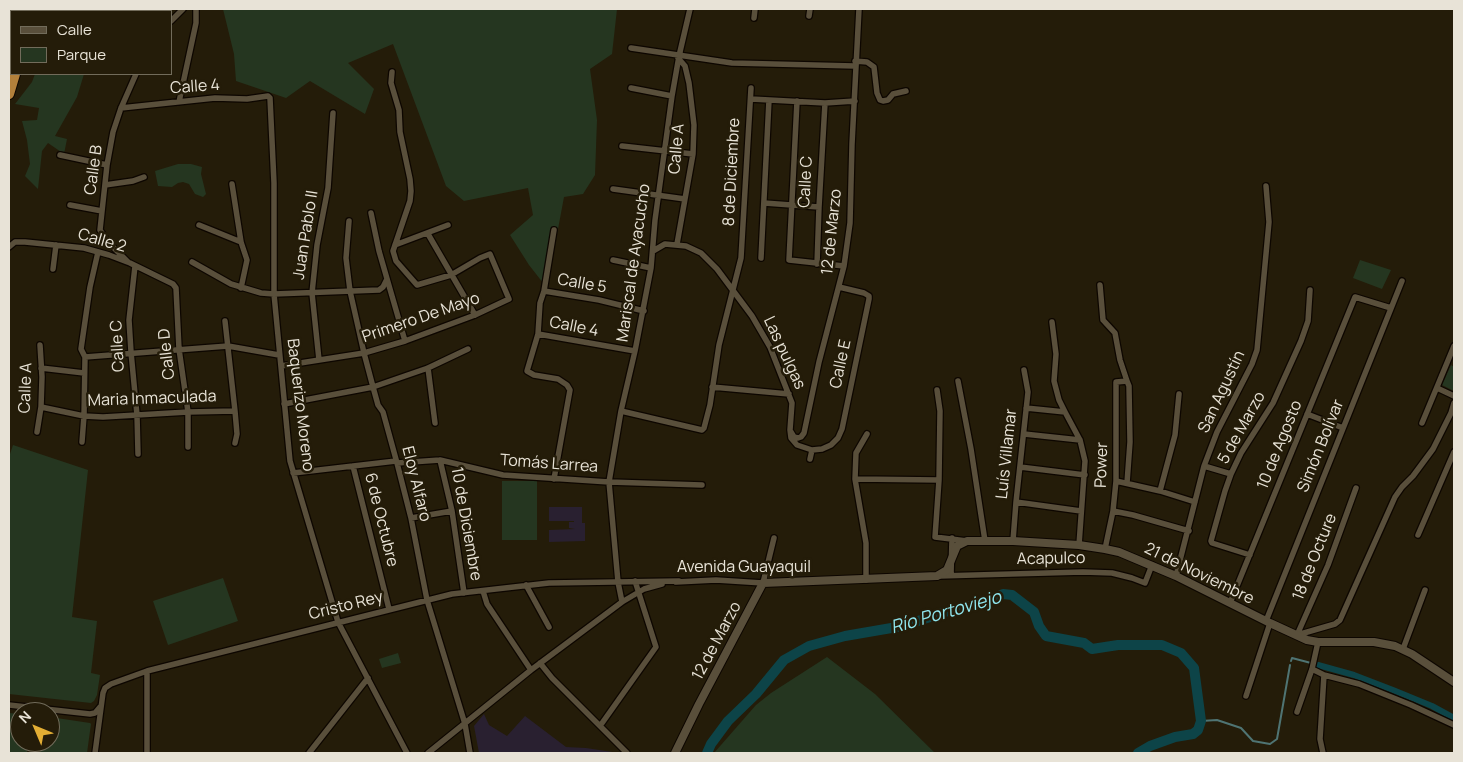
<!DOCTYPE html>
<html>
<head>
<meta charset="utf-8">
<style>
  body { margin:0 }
  #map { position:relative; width:1463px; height:762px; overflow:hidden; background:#241c09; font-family:Manrope,sans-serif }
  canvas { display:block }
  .frame { position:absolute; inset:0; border:10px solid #e8e3d7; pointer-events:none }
  .legend { position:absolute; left:10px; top:10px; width:162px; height:65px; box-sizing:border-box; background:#241c09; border:1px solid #726c5b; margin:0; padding:6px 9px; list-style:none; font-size:15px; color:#e8e3d7 }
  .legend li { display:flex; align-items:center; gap:10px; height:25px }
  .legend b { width:25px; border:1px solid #726c5b }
  .north { position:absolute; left:10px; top:702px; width:50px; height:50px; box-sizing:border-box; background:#241c09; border:1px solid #726c5b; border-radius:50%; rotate:315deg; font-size:14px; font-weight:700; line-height:20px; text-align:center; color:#e8e3d7 }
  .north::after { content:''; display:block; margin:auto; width:18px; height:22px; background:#e3ae34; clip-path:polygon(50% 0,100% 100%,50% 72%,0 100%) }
</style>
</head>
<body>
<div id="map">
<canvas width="1463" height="762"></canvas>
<div class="frame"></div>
<ul class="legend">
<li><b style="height:6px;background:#594f3b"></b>Calle</li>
<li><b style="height:14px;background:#253620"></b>Parque</li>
</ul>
<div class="north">N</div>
</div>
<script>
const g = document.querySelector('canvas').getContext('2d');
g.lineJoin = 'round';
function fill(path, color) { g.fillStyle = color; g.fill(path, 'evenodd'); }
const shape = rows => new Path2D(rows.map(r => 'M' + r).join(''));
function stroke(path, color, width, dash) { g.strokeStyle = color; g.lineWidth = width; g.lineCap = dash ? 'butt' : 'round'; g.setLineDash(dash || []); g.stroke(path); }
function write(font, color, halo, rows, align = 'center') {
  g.font = font + ' Manrope,sans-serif'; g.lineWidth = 5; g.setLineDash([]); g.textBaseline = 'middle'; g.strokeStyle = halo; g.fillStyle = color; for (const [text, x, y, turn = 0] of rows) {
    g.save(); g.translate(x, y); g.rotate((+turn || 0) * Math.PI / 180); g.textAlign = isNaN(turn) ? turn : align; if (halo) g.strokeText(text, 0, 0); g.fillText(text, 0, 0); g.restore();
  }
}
const medical = shape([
  [582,507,582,523,585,523,585,541,549,542,549,530,575,529,569,528,569,522,574,522,574,521,549,521,549,507],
  [484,714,489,725,507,736,525,716,566,747,586,748,619,753,479,753,474,726]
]);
const green = shape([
  [63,9,140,9,139,11,64,11],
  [223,9,617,9,612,54,590,69,597,120,595,175,583,194,564,197,547,288,529,265,510,235,533,215,528,188,464,201,446,186,393,44,348,63,374,89,365,114,310,81,286,98,236,81,234,54],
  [35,74,84,74,77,97,55,136,67,139,64,154,48,143,42,151,38,189,25,176,30,164,27,140,22,121,37,120,39,108,15,104,32,82],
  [178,164,191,164,202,167,201,174,206,194,203,197,195,194,189,184,183,182,178,183,172,187,158,186,155,171],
  [1360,260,1391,270,1382,289,1353,278],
  [1451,365,1454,367,1454,391,1442,385],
  [13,445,88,470,72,617,97,621,91,673,100,675,97,695,94,701,91,703,9,694,9,457],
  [502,481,537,481,537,540,502,540],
  [223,578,238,621,168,645,153,601],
  [398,653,401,663,382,668,379,659],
  [827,657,875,694,935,753,714,753,756,705,771,693],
  [9,713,20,714,20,742,28,742,27,753,9,753],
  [50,717,90,723,91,724,87,753,40,753,42,742,50,742]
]);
const stream = shape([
  [1291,661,1292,658,1311,663],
  [1201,721,1217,720,1241,728,1253,741,1270,744,1277,739,1290,665]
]);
const canal = shape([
  [1318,665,1354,675,1393,690,1432,706,1454,718]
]);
const river = shape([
  [707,753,711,744,728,721,756,694,784,660,809,646,845,636,903,626,951,610,980,604,1003,594,1012,595,1034,612,1039,626,1046,636,1084,643,1092,649,1118,645,1162,645,1181,653,1194,668,1201,721,1198,730,1193,734,1175,737,1150,746,1138,753]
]);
const street = shape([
  [809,16,810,9],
  [754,18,755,9],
  [171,21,183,9],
  [631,48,732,63,855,66],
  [855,61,867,62,874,67,877,93,880,100,883,101,888,100,893,94,906,91],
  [631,88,672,96],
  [751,99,825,103,855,101],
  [797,101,789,260,844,266],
  [179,102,196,23,196,9],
  [121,108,215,98,247,99,268,96,270,98,274,183,274,294,290,461,338,622,407,753],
  [622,146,693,154],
  [60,155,107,165],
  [232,184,241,242,247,260,241,288],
  [105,185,133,181,144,177],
  [613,189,685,199],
  [764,203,819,207],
  [70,205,102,211],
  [371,213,379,251,405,341],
  [349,221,346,258,350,291,364,353,373,387,378,405,383,412,397,463,411,518,427,600,465,724,470,753],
  [199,225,241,242],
  [428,234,475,315],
  [677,244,693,154,694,125,689,83,685,66,678,58],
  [395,245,448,225],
  [9,247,15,242,25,242,84,248,109,255,130,263,173,284,176,288,179,349,188,412,188,447],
  [653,251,665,244,686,246,701,253,717,269,752,316,770,347,792,403,790,430,791,438,797,445,812,450,822,449,831,445,838,438,842,429,869,299,869,296,864,293,839,287],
  [761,258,769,100],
  [613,260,651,268],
  [128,262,107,241,100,230,107,165,113,132,121,108,136,74],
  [192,262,231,284,261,293,274,294,379,290,383,287,387,279],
  [817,264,819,207,825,103],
  [135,266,129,320,131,352,137,415,138,454],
  [53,269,56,245],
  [1100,285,1103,320,1115,333,1120,360,1127,381],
  [544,291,599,300,644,311],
  [225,321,235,411,237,434,235,443],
  [1052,322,1056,354,1054,381,1059,400,1065,412],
  [538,334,635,351],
  [85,357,228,346,279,355],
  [319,360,312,293,317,245,328,188,333,113],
  [281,366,364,353,405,341,475,315,509,299,490,254,480,258,451,275,417,285,396,261,393,251,410,201,411,191,410,179,400,132,399,110,391,83,392,72],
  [41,368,84,373],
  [428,368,435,423],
  [958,381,971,449,985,541],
  [712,387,789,394],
  [1437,388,1454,396],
  [937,390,940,411,939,480,935,537,967,541],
  [284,404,373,387,428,368,468,349],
  [41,407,84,416,103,417,188,412,235,411],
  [1026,408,1065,412,1080,440,1085,461,1079,545],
  [621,411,702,430,704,428,710,405,719,345,741,258,751,88],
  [1307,414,1343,428],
  [1422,423,1454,346],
  [37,432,41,407,42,377,40,345],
  [791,432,794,437,798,438,801,437,804,433,819,362,844,266,850,223,852,144,859,9],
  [1024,434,1080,440],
  [82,442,84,416,85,357,81,349,90,287,98,252],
  [810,459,812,450],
  [440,460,452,511,464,593],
  [397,463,440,460,503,475,609,482,702,485],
  [353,466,389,609],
  [1204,466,1231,474],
  [1020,467,1085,475],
  [293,473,396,461],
  [554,479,570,390,567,385,558,379,534,375,527,371,538,334,540,303,544,291,554,230],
  [855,479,939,480],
  [1116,481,1160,491,1195,502],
  [1160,491,1175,435,1179,394],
  [1016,502,1081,511],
  [1113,511,1133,515,1189,531],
  [411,518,452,511],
  [1418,535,1454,452],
  [1013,541,1016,502,1028,392,1024,370],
  [1105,549,1113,511,1116,481,1116,382,1127,381,1129,386,1130,442,1127,483],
  [1250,555,1212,543,1211,541,1225,491,1231,474,1241,453,1273,403,1301,341,1308,321,1310,290],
  [951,575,952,538],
  [939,576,1083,572,1112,573,1132,578,1145,583,1152,565],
  [1176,576,1204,466,1217,432,1252,364,1257,350,1269,222,1266,186],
  [866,580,866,543,855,479,856,453,867,434],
  [676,582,716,580,763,583,774,538],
  [526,585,549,627],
  [483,591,487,604,531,670],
  [622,602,618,582,609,482,621,411,635,351,651,268,655,220,672,96,679,56,690,9],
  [1230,603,1355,297,1391,308],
  [1266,621,1402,281],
  [1297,635,1335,624,1340,620,1395,497,1402,487,1413,476,1433,449,1451,413,1454,403],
  [1297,635,1328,565,1356,488],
  [1403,649,1425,590],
  [540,663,552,678,627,753],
  [1312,669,1324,675,1359,684,1411,705,1454,725],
  [1246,696,1270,623],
  [9,705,90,714,95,713,100,707],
  [1297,712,1312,669,1318,642],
  [600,726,656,647,635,581],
  [95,753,103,693,105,688,111,684,147,671,452,594,549,583,679,581],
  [147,753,147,671],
  [309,753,368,678],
  [428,753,531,670,622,602,644,589,662,584],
  [1323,753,1320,739,1324,675]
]);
const secondary = shape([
  [675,753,699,704,763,583,937,576,947,570,957,546,967,541,1013,541,1079,545,1105,549,1119,552,1176,576,1270,623,1307,640,1318,642,1374,642,1395,646,1412,654,1454,682]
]);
const highway = shape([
  [33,11,33,9],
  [9,94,15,74]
]);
const streetNames = [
  ["Calle 4",195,87,-4],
  ["Calle A",677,149,-85],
  ["Calle B",94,170,-82],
  ["8 de Diciembre",732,172,-87],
  ["Calle C",806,182,-87],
  ["12 de Marzo",832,232,-84],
  ["Juan Pablo II",306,235,-81],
  ["Calle 2",102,241,16],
  ["Mariscal de Ayacucho",634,263,-82],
  ["Calle 5",582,284,10],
  ["Primero De Mayo",421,318,-19],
  ["Calle 4",574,327,11],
  ["Calle C",118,346,-93],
  ["Las pulgas",784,353,65],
  ["Calle D",167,354,-96],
  ["Calle E",841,364,-78],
  ["Calle A",26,388,-88],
  ["San Agustín",1222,392,-65],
  ["Maria Inmaculada",152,399,-2],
  ["Baquerizo Moreno",300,405,83],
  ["5 de Marzo",1242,428,-61],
  ["10 de Agosto",1280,445,-68],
  ["Simón Bolívar",1321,446,-68],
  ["Luís Villamar",1007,454,-84],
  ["Tomás Larrea",549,464,4],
  ["Power",1102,465,-88],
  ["Eloy Alfaro",416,484,76],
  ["6 de Octubre",381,520,76],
  ["10 de Diciembre",466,524,80],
  ["18 de Octure",1315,557,-68],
  ["Acapulco",1051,559,-1],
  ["Avenida Guayaquil",744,568],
  ["21 de Noviembre",1199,574,26],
  ["Cristo Rey",346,606,-14],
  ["12 de Marzo",717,641,-62]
];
const waterNames = [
  ["Río Portoviejo",946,613,-16]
];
fill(medical, '#292030');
fill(green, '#253620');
stroke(stream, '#4f7473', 2);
stroke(canal, '#0d4448', 6);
stroke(river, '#0d4448', 10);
stroke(street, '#0d0600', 8);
stroke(secondary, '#0d0600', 10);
stroke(highway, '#0d0600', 12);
stroke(street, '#594f3b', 5.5);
stroke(secondary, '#594f3b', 8);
stroke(highway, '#b2803b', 10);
write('16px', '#e8e3d7', '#241c09', streetNames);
write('italic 18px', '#90e7ef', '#241c09', waterNames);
</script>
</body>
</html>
